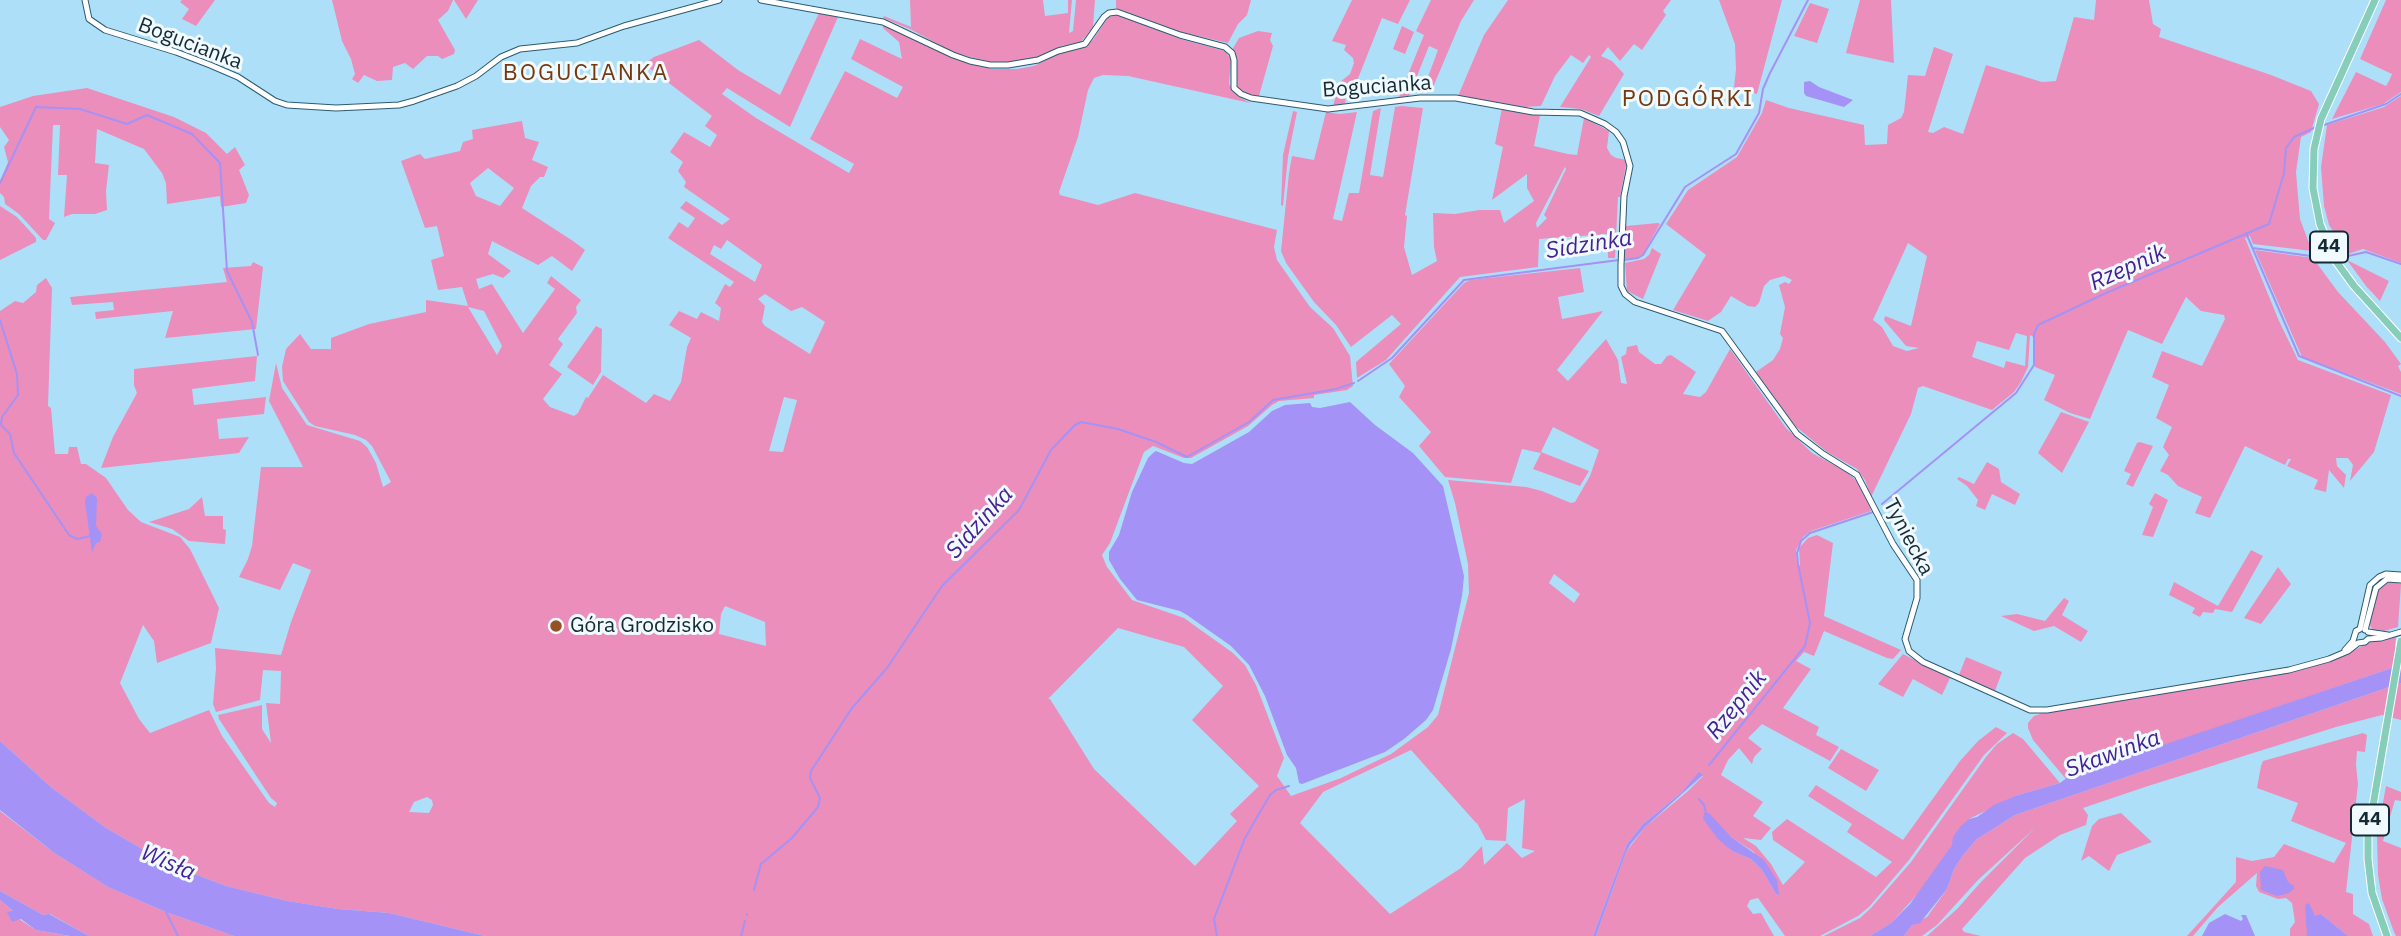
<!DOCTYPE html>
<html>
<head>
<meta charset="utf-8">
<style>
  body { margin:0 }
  canvas { display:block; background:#addff9 }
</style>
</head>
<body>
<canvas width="2401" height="936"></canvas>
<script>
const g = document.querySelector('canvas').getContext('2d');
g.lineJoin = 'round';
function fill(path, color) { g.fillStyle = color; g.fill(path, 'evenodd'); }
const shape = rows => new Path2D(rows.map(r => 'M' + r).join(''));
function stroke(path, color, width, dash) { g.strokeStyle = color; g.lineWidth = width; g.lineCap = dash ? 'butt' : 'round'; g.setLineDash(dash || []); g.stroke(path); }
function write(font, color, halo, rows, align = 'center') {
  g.font = font + ' "IBM Plex Sans",sans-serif'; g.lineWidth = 6; g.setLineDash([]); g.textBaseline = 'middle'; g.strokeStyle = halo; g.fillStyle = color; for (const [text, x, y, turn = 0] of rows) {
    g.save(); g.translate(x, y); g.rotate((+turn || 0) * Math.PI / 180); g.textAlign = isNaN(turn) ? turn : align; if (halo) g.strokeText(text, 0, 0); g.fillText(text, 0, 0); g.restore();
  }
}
const green = shape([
  [182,0,215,0,196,26,182,19,189,9,180,2],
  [332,0,453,0,448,11,438,20,455,50,454,54,442,59,438,56,427,56,413,69,405,63,393,67,392,80,377,81,364,75,358,83,352,79,355,74,351,59,342,41],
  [454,0,478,0,466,19],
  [910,0,1043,0,1045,16,1068,13,1068,0,1072,0,1069,33,1073,31,1076,0,1095,0,1093,27,1081,42,1062,46,1034,60,1015,64,992,63,952,52,912,30,883,18,884,16,911,27],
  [1116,0,1251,0,1247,15,1238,24,1228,43,1181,32,1116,8],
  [1352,0,1410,0,1398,24,1382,18,1357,81,1353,81,1346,93,1345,106,1333,106,1340,82,1350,74,1354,63,1353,58,1344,50,1346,45,1332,41],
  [1431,0,1474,0,1461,21,1431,92,1422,93,1438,50,1429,46,1409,96,1399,97,1424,35,1416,31],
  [1508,0,1671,0,1663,11,1666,15,1642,50,1634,44,1620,61,1608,47,1601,56,1612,61,1624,74,1599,116,1581,109,1560,107,1591,57,1589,55,1583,63,1571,55,1555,76,1541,106,1525,107,1458,96,1484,35],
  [1719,0,1782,0,1757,94,1734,87,1736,69,1735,44],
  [1860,0,1891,0,1894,63,1846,53],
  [2096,0,2149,0,2153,24,2161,29,2159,37,2271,75,2311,91,2319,104,2311,132,2301,137,2296,172,2300,219,2312,251,2253,244,2250,236,2245,238,2279,321,2298,360,2391,395,2374,452,2350,481,2353,465,2348,458,2336,458,2337,466,2346,475,2344,488,2329,470,2326,492,2314,489,2318,480,2287,466,2291,459,2288,459,2285,465,2245,446,2210,518,2195,513,2202,497,2178,486,2168,475,2160,471,2169,455,2163,447,2172,427,2156,418,2169,385,2152,377,2162,351,2202,366,2225,319,2224,315,2201,311,2186,297,2162,344,2128,330,2090,419,2070,413,2044,400,2055,375,2035,367,2035,338,2030,335,2028,367,2021,382,2014,392,1992,410,1923,386,1918,388,1911,414,1871,497,1865,480,1857,469,1827,452,1795,426,1756,372,1773,360,1780,349,1783,338,1780,334,1785,307,1779,285,1785,282,1789,284,1792,280,1784,276,1770,280,1764,286,1759,303,1755,307,1748,306,1731,296,1721,312,1708,321,1673,310,1706,255,1666,224,1688,190,1737,157,1762,113,1766,100,1789,108,1864,125,1865,145,1887,144,1888,125,1901,118,1904,112,1908,75,1925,76,1934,47,1953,54,1928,132,1933,133,1944,127,1963,134,1986,65,2042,82,2056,81,2074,17,2094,20],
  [1908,243,1927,256,1911,326,1885,316,1884,320,1906,346,1919,348,1907,351,1893,346,1882,327,1873,320],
  [2016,333,2027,336,2025,366,2006,361,2004,368,1972,357,1977,341,2009,350],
  [2386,0,2401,0,2401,92,2383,104,2332,119,2356,72,2386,86,2389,81,2392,74,2360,59],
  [1810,3,1829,9,1817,43,1794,36],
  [819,13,838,17,790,127,727,88,722,94,756,118,849,173,854,164,810,139,845,71,897,98,903,87,851,59,860,39,902,59,899,42,883,28,883,25,970,63,992,69,1017,69,1034,66,1064,51,1083,46,1093,40,1108,17,1118,15,1184,40,1225,51,1231,59,1229,84,1238,96,1250,103,1128,76,1103,75,1094,78,1088,90,1078,137,1059,192,1060,195,1098,205,1135,193,1277,230,1274,247,1277,260,1310,307,1333,328,1350,356,1353,386,1347,390,1314,395,1314,398,1279,401,1272,405,1248,426,1191,458,1184,458,1153,446,1144,452,1110,543,1102,555,1107,567,1132,600,1184,618,1233,653,1245,665,1256,685,1284,758,1277,776,1291,796,1341,778,1391,754,1428,727,1438,715,1469,593,1468,564,1455,503,1448,480,1526,487,1542,491,1571,503,1575,502,1590,476,1599,450,1553,427,1541,452,1589,471,1580,486,1533,469,1541,453,1522,449,1511,483,1445,477,1419,446,1431,432,1399,397,1405,386,1389,364,1464,283,1470,280,1580,268,1584,292,1558,297,1562,319,1603,311,1557,370,1568,381,1606,339,1618,360,1621,383,1627,384,1621,357,1626,354,1627,347,1637,345,1639,352,1655,364,1661,364,1667,356,1671,355,1696,372,1683,394,1700,397,1706,392,1730,349,1786,428,1812,453,1847,472,1857,481,1869,504,1871,511,1811,531,1803,537,1796,550,1797,562,1800,566,1799,548,1808,538,1817,535,1833,543,1824,616,1901,650,1893,659,1887,658,1824,631,1814,656,1804,652,1796,661,1811,669,1783,708,1819,727,1816,735,1839,747,1830,761,1762,724,1748,738,1762,749,1754,757,1752,764,1739,748,1728,760,1721,775,1763,802,1753,816,1771,828,1761,840,1743,838,1756,846,1771,864,1783,885,1805,862,1773,840,1772,832,1787,819,1876,877,1892,862,1847,832,1852,824,1808,796,1816,785,1903,840,1960,761,1978,741,1996,727,2007,733,1984,755,1909,860,1869,907,1858,916,1820,936,1785,936,1758,898,1750,900,1747,906,1753,914,1761,913,1774,936,1596,936,1626,852,1645,827,1688,791,1703,776,1699,773,1681,793,1643,824,1627,844,1593,936,485,936,389,913,338,909,287,901,226,886,168,864,106,828,52,788,0,741,0,311,15,301,23,303,36,292,37,285,46,278,52,288,48,406,51,408,55,454,68,454,69,447,77,447,81,464,86,464,106,478,128,510,141,522,180,537,190,549,219,608,211,643,157,663,154,641,143,625,120,683,139,719,150,733,209,710,222,736,269,803,275,807,277,803,271,798,257,777,219,719,218,715,262,705,262,729,271,743,266,703,280,704,281,671,263,670,260,700,216,712,213,704,216,668,215,648,281,655,291,622,311,570,293,563,280,590,239,577,248,559,252,546,261,467,303,467,269,401,276,363,282,388,307,425,360,441,367,447,376,463,383,487,391,482,372,446,366,440,355,435,315,426,309,422,283,381,282,367,286,349,300,334,311,349,331,349,331,338,369,324,426,312,426,300,468,306,462,287,438,290,431,260,444,256,437,226,425,228,401,161,420,154,425,159,460,151,463,142,473,139,472,130,522,121,525,138,539,142,532,160,548,167,544,177,540,177,531,186,522,208,573,241,585,250,572,271,552,256,538,265,492,241,488,254,511,271,503,278,493,274,476,279,479,289,492,284,523,333,555,289,547,283,551,276,581,300,576,307,577,313,558,339,563,344,549,365,562,374,543,399,550,407,574,416,578,413,586,397,588,398,603,375,646,403,654,394,670,401,681,382,687,347,691,338,669,325,679,311,697,319,701,312,719,321,721,308,715,303,725,284,730,287,734,282,668,238,679,222,688,228,695,218,680,208,686,201,722,225,730,219,684,187,686,182,678,171,683,162,670,152,684,132,710,147,717,135,705,126,712,116,644,64,654,57,699,40,738,70,780,95],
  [488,168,514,188,500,206,476,196,470,183],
  [727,240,762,265,755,282,710,254,714,245,721,249],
  [765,294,791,311,802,307,825,322,810,354,765,326,762,322,765,306,758,299],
  [468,307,484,311,502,346,497,355],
  [784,397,797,400,783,452,769,451],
  [1554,574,1580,594,1574,603,1549,583],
  [725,606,765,622,766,646,719,634,721,614],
  [1118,628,1184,647,1223,686,1192,720,1259,786,1230,814,1237,821,1195,866,1094,769,1050,699,1048,699],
  [1411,750,1477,824,1476,821,1486,840,1506,841,1508,808,1525,799,1522,848,1535,851,1522,858,1507,843,1484,865,1482,846,1461,868,1390,914,1300,823,1323,792],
  [427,797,432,800,433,805,429,813,409,812,414,802],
  [1703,819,1754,852,1779,895,1776,894,1762,870,1751,859,1732,851],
  [1402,26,1414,32,1405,54,1393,49],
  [1258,31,1272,33,1270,40,1273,46,1259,96,1245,94,1238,87,1235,82,1236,59,1232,50,1239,38],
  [87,88,174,117,206,133,227,154,235,147,245,165,239,170,249,195,246,203,221,207,220,196,167,204,166,183,162,173,144,149,97,129,95,163,109,165,106,191,107,210,95,214,72,214,64,217,67,175,58,175,60,125,53,125,49,219,55,223,46,240,43,240,19,214,5,204,4,197,0,193,0,181,8,162,4,147,9,140,0,127,0,107,33,96],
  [2401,96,2401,263,2363,249,2348,254,2329,225,2324,206,2321,167,2327,125,2384,107],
  [1402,106,1423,108,1405,215,1407,216,1404,247,1412,275,1437,261,1434,247,1433,213,1455,214,1479,210,1500,210,1504,223,1534,201,1527,188,1527,174,1492,200,1503,147,1495,144,1502,108,1540,116,1534,146,1568,154,1577,155,1584,118,1609,131,1607,148,1611,155,1616,158,1627,160,1620,197,1618,197,1615,258,1608,258,1608,234,1539,239,1538,267,1460,277,1386,360,1357,378,1356,362,1401,324,1392,315,1351,347,1336,325,1314,302,1286,263,1281,251,1289,173,1292,156,1314,160,1326,112,1340,114,1357,112,1333,219,1342,221,1349,193,1359,193,1373,111,1381,108,1370,175,1383,177,1395,107],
  [1565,167,1566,169,1544,215,1547,218,1537,228,1536,223],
  [1293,111,1297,112,1288,157,1283,206,1281,205,1283,155],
  [0,206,17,217,36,238,36,242,0,260],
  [1658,223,1660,224,1643,254,1637,258,1624,259,1626,226],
  [1652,248,1661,254,1643,299,1627,291,1625,263,1644,259,1649,255],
  [2255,250,2313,258,2338,292,2385,342,2401,364,2398,366,2401,372,2401,394,2302,357],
  [2347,260,2389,281,2380,301,2366,286],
  [253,262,263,267,256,329,165,338,173,311,96,319,95,312,114,310,113,302,72,305,70,297,227,282,223,268,251,266],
  [596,326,602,329,601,372,593,385,567,367],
  [257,356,255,381,192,389,194,405,266,397,264,414,217,419,219,439,249,437,239,453,101,468,113,437,137,393,134,385,134,369],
  [2061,412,2089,422,2062,473,2038,453],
  [2140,442,2153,446,2133,487,2126,484,2131,474,2124,471,2137,443],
  [1987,462,1999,469,2001,482,2020,494,2015,505,1992,494,1985,510,1976,506,1978,500,1967,486,1957,479,1959,477,1974,484],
  [2155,493,2168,500,2153,537,2142,535,2153,507,2149,504],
  [202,497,205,516,223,516,223,529,226,530,225,544,189,541,172,529,149,522,189,509],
  [2251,550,2263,556,2232,612,2215,609,2213,613,2203,612,2200,617,2192,613,2195,608,2169,595,2174,582,2218,606],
  [2278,567,2291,584,2261,624,2244,618],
  [2393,582,2401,584,2398,627,2384,631,2373,630,2369,624,2378,589,2386,583],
  [2064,598,2069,601,2062,615,2088,631,2081,642,2054,626,2034,631,2001,616,2017,614,2045,621],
  [2396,636,2395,647,2401,645,2401,665,2066,779,2033,740,2028,728,2028,723,2034,716,2049,711,2312,666,2343,656,2372,641],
  [1903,654,1950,678,1942,695,1913,679,1903,697,1878,684],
  [1966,657,2002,672,1995,691,1959,675],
  [2401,683,2401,720,2382,715,2336,727,2145,787,2083,808,2088,815,2086,825,2060,835,2025,858,1962,929,1964,932,1981,936,1927,936,1957,909,1981,882,2035,828,1978,880,1937,925,1922,936,1904,936,1912,925,1927,917,1947,889,1954,869,1963,855,1977,839,2015,815],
  [2013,733,2023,739,2060,783,2018,795,1969,819,1926,885,1891,923,1870,936,1824,936,1860,918,1871,908,1911,862,1986,757,1997,744],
  [2363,733,2367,735,2365,752,2357,751,2356,765,2358,784,2346,892,2353,894,2353,914,2369,924,2373,936,2348,936,2321,914,2310,936,2290,936,2290,929,2295,922,2292,903,2286,898,2278,899,2259,892,2256,886,2257,873,2218,907,2193,936,2187,936,2236,882,2236,857,2252,861,2274,857,2284,844,2334,863,2346,843,2291,821,2298,803,2257,788,2261,766,2263,761],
  [1841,749,1879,770,1866,791,1828,768],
  [2386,786,2401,792,2401,801,2395,800,2383,841,2401,848,2401,936,2396,936,2394,932,2382,899,2378,875,2377,835],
  [0,811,53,852,108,887,166,912,234,936,89,936,50,914,43,915,0,891],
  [2121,813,2152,842,2117,855,2109,871,2089,856,2081,861,2092,826,2099,819],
  [0,900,14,912,8,912,36,930,69,936,0,936]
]);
const water = shape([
  [1810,81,1819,87,1853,100,1844,107,1806,96,1804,93,1804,82],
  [1350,402,1375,425,1413,453,1443,486,1464,576,1462,596,1451,649,1433,710,1426,720,1404,739,1385,752,1302,784,1299,783,1296,768,1287,755,1265,696,1249,665,1231,646,1187,615,1180,611,1137,600,1120,579,1109,560,1109,552,1119,535,1132,492,1148,458,1153,453,1156,451,1184,463,1192,464,1249,432,1272,411,1285,405,1310,403,1312,407,1320,408],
  [92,493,97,498,96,526,102,534,100,542,96,543,92,552,85,502,86,497],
  [2401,665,2401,683,2015,815,1977,839,1963,855,1954,869,1947,889,1920,923,1912,925,1904,936,1870,936,1891,923,1910,904,1952,845,1953,837,1960,827,1969,819,1977,817,1994,805,2018,795,2060,783,2068,777],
  [0,741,52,788,106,828,168,864,226,886,287,901,338,909,389,913,485,936,234,936,166,912,108,887,53,852,0,810],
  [1699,772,1703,775,1645,827,1631,844,1626,852,1596,936,1593,936,1627,844,1643,824,1681,793],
  [1704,813,1709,813,1731,837,1764,860,1777,880,1779,895,1776,894,1762,870,1751,859,1732,851,1718,839,1703,819],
  [2265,866,2283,870,2288,882,2294,886,2294,889,2289,893,2277,896,2261,890,2260,872],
  [0,891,43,915,49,914,89,936,70,936,36,930,21,919,12,922,7,912,13,911,0,900],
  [2309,903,2315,916,2321,914,2348,936,2307,936,2305,905],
  [2225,914,2241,921,2243,919,2241,915,2246,915,2255,936,2202,936,2209,923]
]);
const stream = shape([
  [2321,126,2386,104,2401,94],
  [0,183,36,107,80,109,127,124,147,115,192,134,220,163,227,271,252,322,258,355],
  [2246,233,2299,356,2401,396],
  [2253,248,2325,258],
  [2348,256,2366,252,2401,264],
  [1624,260,1638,258,1643,255,1685,187,1736,154,1759,113,1763,89,1770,73,1808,0],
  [0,320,17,374,18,395,2,417,1,425,10,434,14,453,69,535,77,539,90,536],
  [1358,381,1392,358,1464,280,1619,260],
  [1882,504,2016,393,2034,365,2034,334,2038,325,2106,293,2269,224,2284,173,2286,148,2294,137,2316,127],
  [1709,765,1805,646,1810,623,1798,564,1797,553,1801,541,1810,533,1873,512],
  [1699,799,1704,805,1706,813],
  [754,890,761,864,792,838,818,807,820,798,810,778,811,771,852,708,887,668,942,586,1019,510,1051,450,1075,425,1081,422,1118,429,1156,442,1187,457,1249,422,1273,400,1336,389,1354,383],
  [166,912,178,936],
  [747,915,747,914],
  [741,936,745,921],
  [1217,936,1214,919,1245,838,1270,795,1276,790,1289,786]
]);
const tertiary = shape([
  [85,0,89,19,105,30,176,52,210,65,238,77,275,101,287,105,336,108,399,105,414,101,457,86,476,76,501,57,520,49,577,43,624,26,719,0],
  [761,0,883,22,953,55,970,61,990,65,1008,65,1038,60,1058,51,1085,44,1104,17,1109,13,1117,12,1180,35,1225,47,1232,53,1234,60,1234,88,1241,94,1251,98,1328,109,1420,98,1456,98,1533,112,1580,113,1605,124,1616,132,1623,142,1630,166,1624,196,1621,265,1621,286,1625,294,1635,302,1722,331,1797,434,1823,454,1857,475,1893,544,1917,580,1917,598,1905,639,1909,651,1923,662,2030,710,2047,710,2289,670,2329,659,2348,651,2358,643,2365,642,2368,639,2381,638,2401,632],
  [2365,630,2376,588,2387,579,2401,580],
  [2368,632,2388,635],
  [2345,650,2353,641,2356,631,2360,629,2370,585,2379,577,2386,574,2401,575]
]);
const primary = shape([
  [2375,0,2321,119,2314,149,2313,188,2320,224,2335,260,2354,286,2401,338],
  [2387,936,2372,893,2368,859,2368,835,2401,641]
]);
const markers = [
  [556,626,7,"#955024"]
];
const shields = [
  [2329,247,38],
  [2370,820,38]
];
const shieldNames = [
  ["44",2329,247],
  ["44",2370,820]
];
const streetNames = [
  ["Bogucianka",190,44,21],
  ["Bogucianka",1377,87,-4],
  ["Tyniecka",1908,537,62]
];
const poiNames = [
  ["Góra Grodzisko",570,626]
];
const neighbourhoodNames = [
  ["BOGUCIANKA",586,73],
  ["PODGÓRKI",1688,99]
];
const waterNames = [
  ["Sidzinka",1589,245,-9],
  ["Rzepnik",2128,268,-24],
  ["Sidzinka",980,523,-48],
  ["Rzepnik",1737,705,-51],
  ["Skawinka",2113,754,-20],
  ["Wisła",168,863,23]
];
fill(green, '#ec8ebb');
fill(water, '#a492f6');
stroke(stream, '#a492f6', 2);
stroke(tertiary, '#2b5b71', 7);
stroke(primary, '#fff', 9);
stroke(tertiary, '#fff', 5);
stroke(primary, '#87ceba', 7);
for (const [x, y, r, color] of markers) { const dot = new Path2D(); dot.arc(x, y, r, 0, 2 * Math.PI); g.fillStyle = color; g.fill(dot); stroke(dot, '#f0faff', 2.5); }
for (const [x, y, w] of shields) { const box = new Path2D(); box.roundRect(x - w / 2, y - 15.5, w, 31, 5); g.fillStyle = '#f0faff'; g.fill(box); stroke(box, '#162a33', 2); }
write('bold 19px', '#162a33', null, shieldNames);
write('21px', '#162a33', '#f0faff', streetNames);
write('21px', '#162a33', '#f0faff', poiNames, 'left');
g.letterSpacing = '2px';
write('23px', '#76390e', '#f0faff', neighbourhoodNames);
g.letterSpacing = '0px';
write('italic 23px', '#462194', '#f0faff', waterNames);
</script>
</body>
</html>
